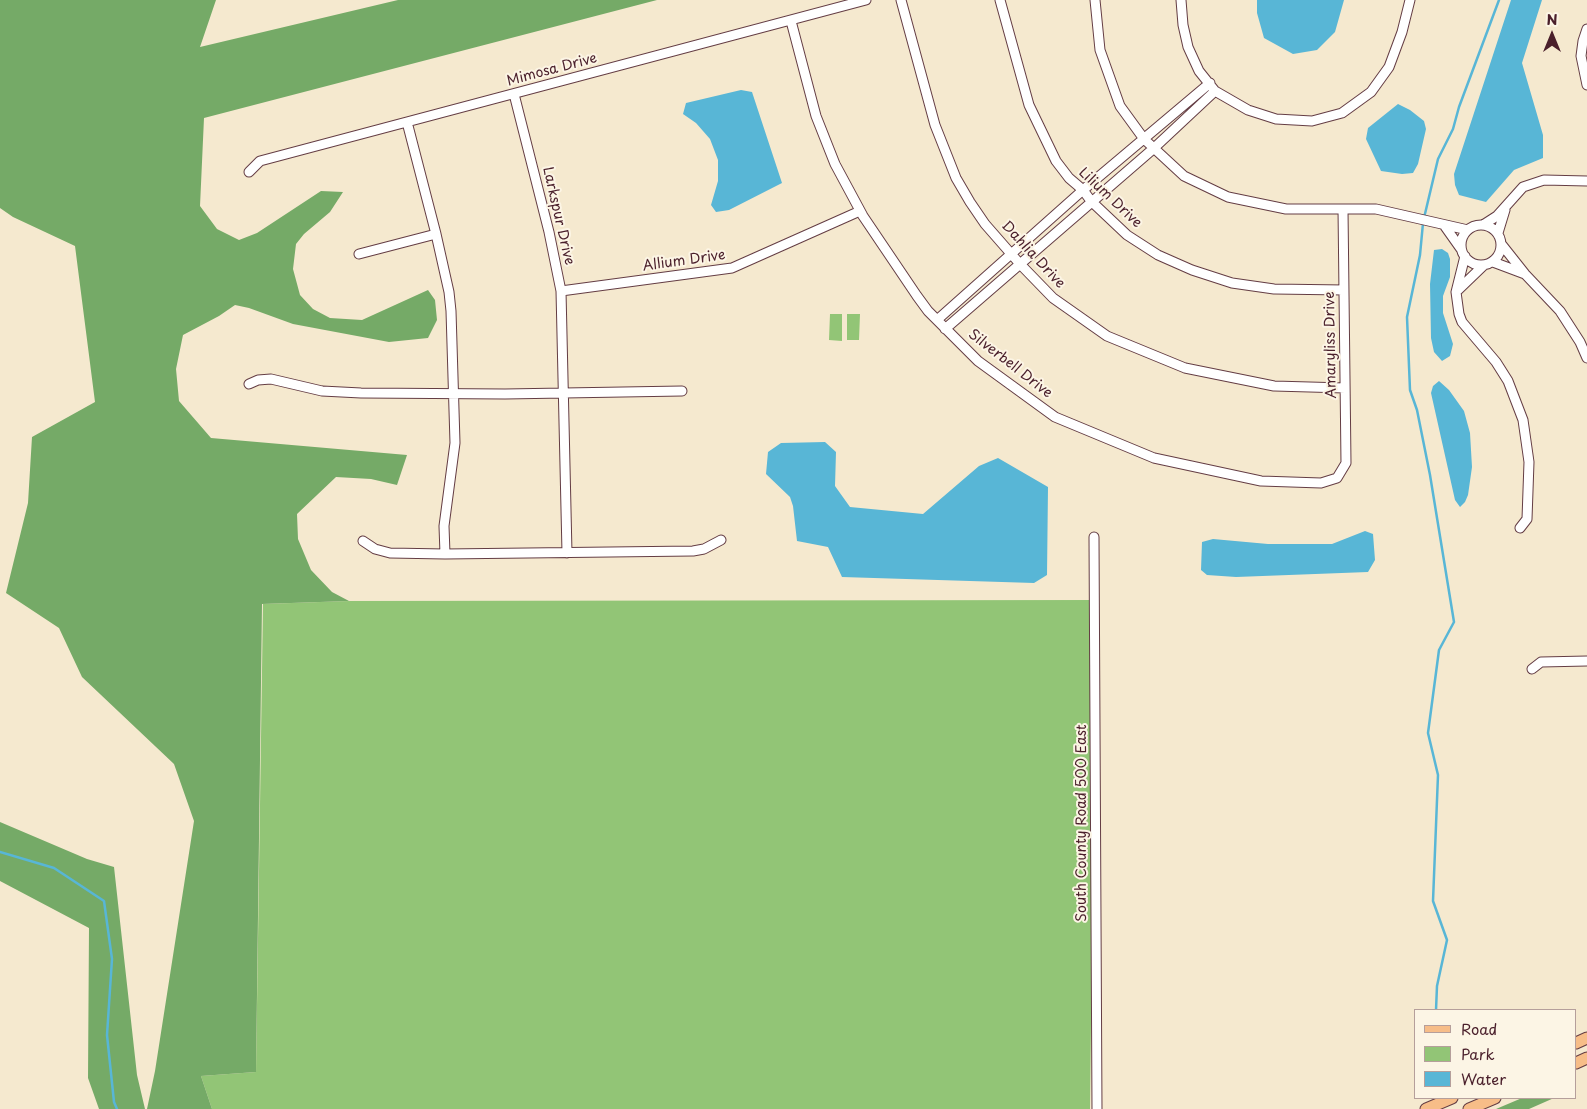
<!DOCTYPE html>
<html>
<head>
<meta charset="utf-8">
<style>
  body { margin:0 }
  #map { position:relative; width:1587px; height:1109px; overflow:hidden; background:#f5e9cf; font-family:"Playpen Sans",sans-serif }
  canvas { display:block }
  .legend { position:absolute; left:1414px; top:1009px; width:162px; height:90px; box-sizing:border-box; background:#fcf5e5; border:1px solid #b59f9b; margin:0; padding:6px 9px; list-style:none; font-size:15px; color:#4a1f2b }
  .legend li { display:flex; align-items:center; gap:10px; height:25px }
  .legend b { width:25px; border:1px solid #b59f9b }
  .north { position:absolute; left:1527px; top:10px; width:50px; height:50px; -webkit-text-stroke:4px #fcf5e5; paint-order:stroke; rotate:0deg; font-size:14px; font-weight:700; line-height:20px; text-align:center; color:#4a1f2b }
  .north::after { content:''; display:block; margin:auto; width:18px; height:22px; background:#4a1f2b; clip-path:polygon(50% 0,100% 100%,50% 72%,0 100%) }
</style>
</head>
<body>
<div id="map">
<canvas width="1587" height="1109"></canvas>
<ul class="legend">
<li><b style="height:6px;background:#f7bd88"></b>Road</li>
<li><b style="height:14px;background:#92c576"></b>Park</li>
<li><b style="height:14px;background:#58b6d6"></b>Water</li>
</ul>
<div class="north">N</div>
</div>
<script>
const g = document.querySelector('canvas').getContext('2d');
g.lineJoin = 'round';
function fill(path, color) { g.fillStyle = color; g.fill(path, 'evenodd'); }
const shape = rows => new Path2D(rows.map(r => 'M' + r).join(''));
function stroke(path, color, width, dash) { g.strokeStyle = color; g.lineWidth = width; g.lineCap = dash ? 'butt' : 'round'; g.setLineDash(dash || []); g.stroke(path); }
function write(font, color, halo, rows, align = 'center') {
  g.font = font + ' "Playpen Sans",sans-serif'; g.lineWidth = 4; g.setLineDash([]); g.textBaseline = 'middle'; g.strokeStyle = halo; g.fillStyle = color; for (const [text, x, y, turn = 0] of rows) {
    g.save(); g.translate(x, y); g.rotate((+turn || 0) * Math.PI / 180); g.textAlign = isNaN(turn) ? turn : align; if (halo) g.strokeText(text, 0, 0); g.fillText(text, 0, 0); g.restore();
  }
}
const green = shape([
  [830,314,842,314,842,341,829,340],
  [847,314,860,314,859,340,847,340],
  [1096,600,1090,1109,212,1109,201,1076,256,1072,263,604,349,601]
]);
const forest = shape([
  [0,0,216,0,200,47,398,0,657,0,204,118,200,206,217,229,239,240,257,233,321,191,343,192,330,212,304,234,296,244,293,269,300,295,313,309,330,318,362,320,428,290,435,300,437,320,428,338,389,342,293,324,249,308,235,305,219,316,183,335,176,369,179,401,211,438,407,455,397,485,371,479,336,477,297,514,298,539,311,570,332,592,349,601,262,604,256,1072,201,1076,212,1109,147,1109,155,1071,194,821,174,764,82,677,59,628,6,593,28,503,32,437,95,402,75,246,13,217,0,208],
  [0,822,87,859,114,867,137,1075,145,1109,99,1109,88,1078,89,928,0,881],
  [1522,1098,1554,1098,1529,1109,1496,1109]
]);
const water = shape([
  [1257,0,1344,0,1335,32,1317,50,1293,54,1264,38,1257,13],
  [1511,0,1542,0,1522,63,1543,135,1543,158,1514,170,1486,202,1459,195,1455,185,1454,174],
  [741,90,752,92,782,183,729,210,716,212,711,205,718,181,718,160,710,139,696,123,683,114,686,103],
  [1398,104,1410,110,1424,121,1426,129,1418,164,1413,173,1402,174,1381,171,1366,139,1368,128],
  [1442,249,1448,253,1450,259,1450,277,1443,296,1443,313,1453,344,1450,356,1442,361,1434,352,1431,338,1430,284,1434,250],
  [1439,381,1449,390,1464,411,1470,433,1472,467,1468,495,1465,502,1460,507,1455,500,1431,393,1433,386],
  [825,442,836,452,835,486,850,507,923,514,979,466,998,458,1048,487,1047,575,1034,583,842,577,828,547,797,541,793,506,790,497,766,474,768,452,781,443],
  [1365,531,1373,534,1375,560,1368,572,1236,577,1207,575,1201,570,1202,542,1213,539,1268,544,1332,544]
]);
const stream = shape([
  [1424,218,1438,159,1453,129,1459,107,1499,0],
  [1423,223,1420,255,1407,317,1410,390,1417,410,1430,475,1454,622,1439,650,1428,733,1438,775,1433,901,1447,940,1437,986,1436,1010],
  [0,852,54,868,104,901,112,959,107,1035,114,1102,117,1109]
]);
const minor = shape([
  [901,0,935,125,956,178,970,202,985,224,1020,264,1053,298,1107,336,1185,368,1274,386,1345,388],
  [1000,0,1029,105,1056,161,1069,178,1083,190,1091,201,1127,235,1158,255,1192,270,1232,283,1274,289,1344,290],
  [1095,0,1100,50,1120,106,1144,139,1184,176,1228,197,1286,209,1376,209,1468,230],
  [1181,0,1183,25,1188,47,1199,71,1215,91,1248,110,1276,119,1312,121,1342,113,1371,92,1389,67,1402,32,1410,0],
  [791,21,816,116,835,164,863,216,917,296,928,311,978,361,1055,417,1154,458,1261,481,1321,483,1337,478,1346,463,1343,209],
  [1587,29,1583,41,1581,56,1587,85],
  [514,94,549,232,561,291,567,553],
  [407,122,436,234,449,292,451,311,455,443,444,526,445,554],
  [249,172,260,161,866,0],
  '1461 245a20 20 0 1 1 40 0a20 20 0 1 1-40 0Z',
  [1444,225,1461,249],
  [1483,225,1497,216,1523,187,1544,180,1587,181],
  [1498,233,1505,210],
  [1502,245,1525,274,1560,311,1580,342,1587,358],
  [359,254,436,234],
  [1465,256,1456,292,1459,314,1462,322,1496,362,1508,381,1523,420,1529,462,1527,519,1520,528],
  [1493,262,1525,274],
  [1458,290,1484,265],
  [561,291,732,268,860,211],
  [937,320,1083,190,1210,83],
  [945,329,1153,149,1215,91],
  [249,384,258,380,271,379,322,391,361,393,505,394,682,391],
  [1094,537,1097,1109],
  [363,541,375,549,390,553,445,554,693,551,704,549,721,540],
  [1532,669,1541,662,1587,661]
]);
const major = shape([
  [1576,1043,1587,1038],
  [1576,1063,1587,1058],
  [1426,1109,1452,1098],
  [1469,1109,1495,1098]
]);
const streetNames = [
  ["Mimosa Drive",552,70,-15],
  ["Lilium Drive",1110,198,43],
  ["Larkspur Drive",558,216,77],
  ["Dahlia Drive",1033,255,47],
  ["Allium Drive",684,261,-8],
  ["Amaryliss Drive",1331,345,-91],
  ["Silverbell Drive",1010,364,38],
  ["South County Road 500 East",1082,823,-90]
];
fill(green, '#92c576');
fill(forest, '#75aa67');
fill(water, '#58b6d6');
stroke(stream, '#58b6d6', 2.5);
stroke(minor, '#643d44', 11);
stroke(major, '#643d44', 13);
stroke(minor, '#fff', 9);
stroke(major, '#f7bd88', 11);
write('14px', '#4a1f2b', '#fcf5e5', streetNames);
</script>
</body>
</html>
